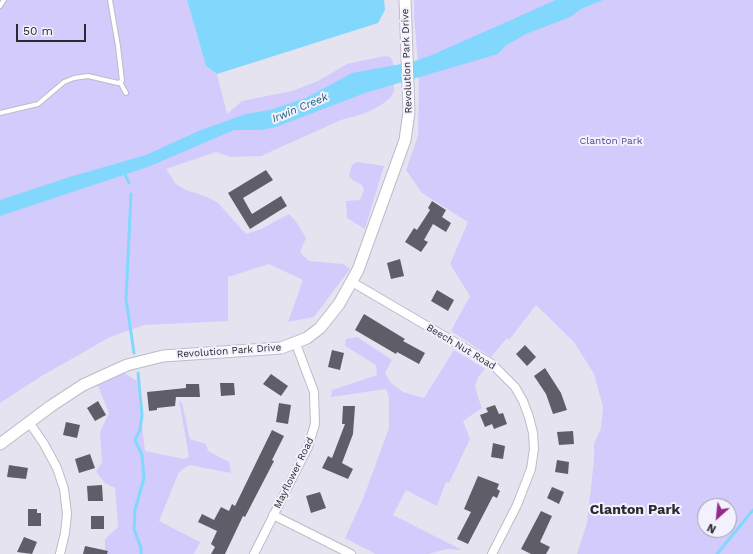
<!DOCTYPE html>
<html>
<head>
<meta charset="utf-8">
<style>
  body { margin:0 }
  #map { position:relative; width:753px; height:554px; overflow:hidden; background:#e5e3f0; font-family:"Work Sans",sans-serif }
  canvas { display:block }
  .north { position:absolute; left:697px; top:498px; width:40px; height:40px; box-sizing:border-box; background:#f2f1fd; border:1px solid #a2a1ab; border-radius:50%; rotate:207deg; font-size:11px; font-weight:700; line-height:16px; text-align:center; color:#2b2a2f }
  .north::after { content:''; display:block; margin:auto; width:14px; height:18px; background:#962a8b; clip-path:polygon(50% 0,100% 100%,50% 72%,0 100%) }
  .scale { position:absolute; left:16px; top:24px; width:70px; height:18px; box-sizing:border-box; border:2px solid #2b2a2f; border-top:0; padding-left:5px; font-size:12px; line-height:14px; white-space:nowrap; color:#2b2a2f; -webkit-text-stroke:3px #f2f1fd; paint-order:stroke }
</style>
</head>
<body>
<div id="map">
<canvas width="753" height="554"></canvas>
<div class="north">N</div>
<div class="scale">50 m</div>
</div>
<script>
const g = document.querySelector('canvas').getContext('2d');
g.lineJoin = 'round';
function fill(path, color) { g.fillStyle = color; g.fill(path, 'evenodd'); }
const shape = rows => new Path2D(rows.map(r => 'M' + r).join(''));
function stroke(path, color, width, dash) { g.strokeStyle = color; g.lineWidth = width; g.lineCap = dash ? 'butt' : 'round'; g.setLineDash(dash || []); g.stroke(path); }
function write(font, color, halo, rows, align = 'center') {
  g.font = font + ' "Work Sans",sans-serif'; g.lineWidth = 4; g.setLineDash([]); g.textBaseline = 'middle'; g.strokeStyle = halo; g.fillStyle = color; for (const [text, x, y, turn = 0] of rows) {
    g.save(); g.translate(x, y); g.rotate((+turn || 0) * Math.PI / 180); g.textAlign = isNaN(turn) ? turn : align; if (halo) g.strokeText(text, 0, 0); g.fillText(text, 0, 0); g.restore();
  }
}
const green = shape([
  [0,0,187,0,206,66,217,74,227,114,242,101,292,91,318,81,347,64,384,56,390,57,393,62,394,91,390,98,381,105,366,113,341,120,261,156,230,157,216,152,166,169,176,184,186,190,205,196,217,202,246,234,261,229,289,214,297,223,306,238,300,252,309,261,343,264,350,269,314,317,288,322,303,280,269,264,228,277,228,321,144,325,110,337,40,377,0,403],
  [414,0,753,0,753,554,577,554,587,523,594,460,594,444,601,428,603,407,594,374,574,342,536,305,509,340,507,338,491,357,451,331,470,296,450,264,468,222,422,193,406,170,418,136,419,74,414,16],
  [705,506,729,506,729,530,705,530],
  [357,162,384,166,365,229,347,218,346,201,360,200,364,190,362,185,354,181,349,176,352,165],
  [357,337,392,360,385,373,390,382,403,392,424,398,454,350,485,369,478,377,475,386,478,397,482,408,463,421,470,439,449,483,446,482,437,506,406,490,393,515,462,550,447,549,428,554,376,554,345,538,363,499,389,428,389,397,386,389,331,397,332,390,377,375,376,365,345,346,346,339],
  [123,372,137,381,145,451,184,459,189,457,179,400,182,403,190,439,206,444,208,451,229,462,231,473,189,465,179,472,159,521,200,542,194,554,105,554,105,539,118,527,115,488,105,483,96,472,102,462,100,432,109,413,97,383]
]);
const water = shape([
  [187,0,384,0,385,10,378,23,217,74,206,66],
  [556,0,603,0,581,9,570,17,526,34,505,46,498,54,365,93,276,127,261,130,234,130,148,167,0,216,0,200,73,176,146,155,201,130,246,114,270,110,306,98,352,73,412,62,432,55]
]);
const stream = shape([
  [124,172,129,183],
  [131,194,126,299,134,353],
  [138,373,142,415,140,430,135,440,142,455,144,478,135,510,134,529,141,548,141,554],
  [717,554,753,510]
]);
const building = shape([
  [266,170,273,180,243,198,252,214,281,196,287,206,250,229,228,193],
  [432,201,446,210,442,217,451,223,446,232,433,224,424,240,428,242,421,252,405,242,414,228,417,230,430,210,428,208],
  [400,259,404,276,391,279,387,263],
  [437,290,454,300,448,311,431,301],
  [364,314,405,339,403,341,425,353,419,364,397,352,396,354,355,330],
  [525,345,536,357,527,366,516,354],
  [332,350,344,353,340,370,328,367],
  [545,368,561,393,567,410,553,414,546,394,534,376],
  [271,374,288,386,281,396,263,384],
  [220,383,234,383,235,395,221,396],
  [186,384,199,384,200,397,176,397,175,406,157,408,157,410,149,411,147,392,186,388],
  [98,401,106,415,95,421,87,408],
  [279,403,291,405,288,424,276,422],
  [495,405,499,414,503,413,507,424,494,429,492,424,485,427,480,415,488,412,486,408],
  [343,406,355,406,353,434,342,463,353,469,348,479,322,468,328,456,332,458,345,424,342,424],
  [66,422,80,425,77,438,63,435],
  [272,430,284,436,272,460,274,461,245,517,243,516,225,554,211,554,215,547,211,544,217,531,198,522,202,514,214,520,221,507,229,511,232,504,235,506],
  [573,431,574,444,559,445,557,432],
  [493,443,505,446,503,459,491,457],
  [90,454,95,468,79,473,75,459],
  [557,460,569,462,568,474,555,472],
  [9,465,28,468,26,479,7,477],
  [478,476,499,484,497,489,500,491,497,498,493,496,468,544,457,539,471,512,464,509],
  [102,485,103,501,88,501,87,486],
  [552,487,564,492,559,504,547,498],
  [320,492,326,508,311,513,306,496],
  [28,509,37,509,37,513,41,513,41,526,28,526],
  [541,511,552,516,540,542,550,547,546,554,531,554,521,549],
  [91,516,104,516,104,529,91,529],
  [24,537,37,542,32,554,17,552],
  [85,546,108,551,107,554,83,554]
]);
const lane = shape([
  [0,6,4,0],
  [120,82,126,93],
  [0,113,38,104,64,82,74,78,88,76,118,83,122,81,118,46,110,0]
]);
const street = shape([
  [352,282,492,364,515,387,523,401,529,417,533,433,534,449,531,469,517,505,492,554],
  [29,422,44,444,57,468,64,489,67,514,65,533,60,554],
  [273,515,351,554],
  [254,554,308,447,315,424,314,392,296,344]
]);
const secondary = shape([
  [0,444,51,406,83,385,127,365,163,356,281,348,307,338,320,328,339,304,358,270,405,140,409,112,405,0]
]);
const streetNames = [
  ["Revolution Park Drive",407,61,-92],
  ["Beech Nut Road",461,347,31],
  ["Revolution Park Drive",229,351,-4],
  ["Mayflower Road",294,473,-64]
];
const parkNames = [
  ["Clanton Park",611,141]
];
const waterNames = [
  ["Irwin Creek",300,108,-23]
];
const districtNames = [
  ["Clanton Park",635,510]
];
fill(green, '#d3cbfc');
fill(water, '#81d7fc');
stroke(stream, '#81d7fc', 3);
fill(building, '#5f5d67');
stroke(lane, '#bdbbc7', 6);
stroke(street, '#bdbbc7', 10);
stroke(secondary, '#bdbbc7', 13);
stroke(lane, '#fff', 4);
stroke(street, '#fff', 8);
stroke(secondary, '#fff', 11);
write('10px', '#2b2a2f', '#f2f1fd', streetNames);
write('10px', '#594596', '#f2f1fd', parkNames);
write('italic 11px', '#1b5d77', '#f2f1fd', waterNames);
write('bold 14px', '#2b2a2f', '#f2f1fd', districtNames);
</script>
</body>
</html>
